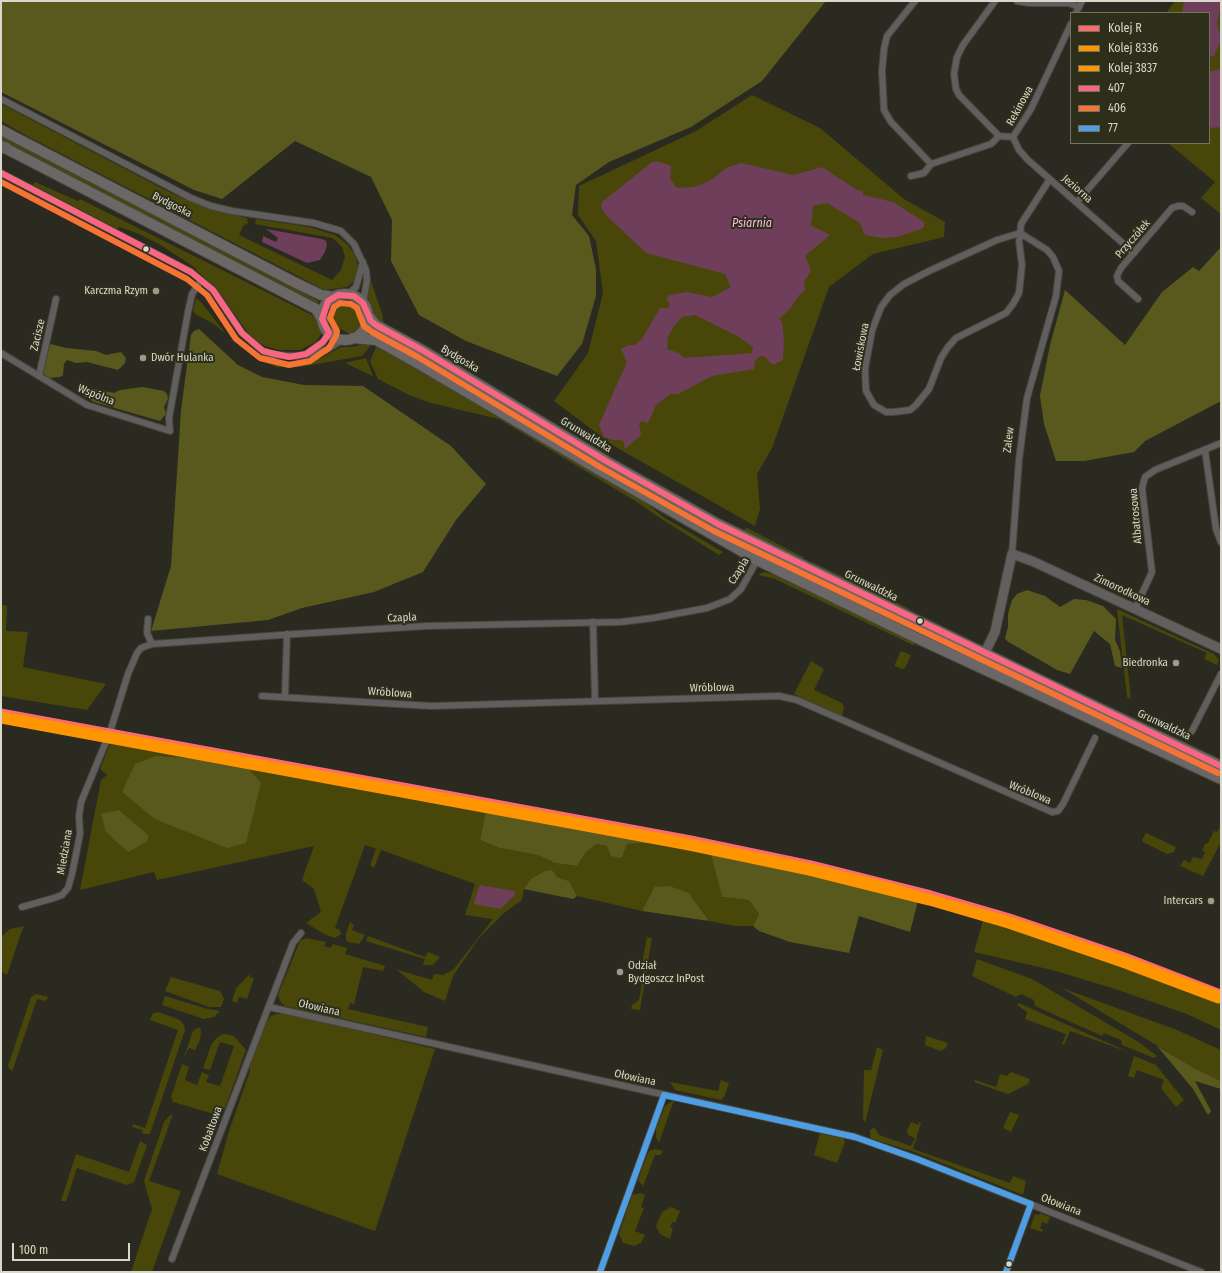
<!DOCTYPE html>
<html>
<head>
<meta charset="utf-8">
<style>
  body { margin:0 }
  #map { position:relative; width:1222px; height:1273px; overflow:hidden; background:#2a2a20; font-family:"Fira Sans Condensed",sans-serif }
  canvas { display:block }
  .frame { position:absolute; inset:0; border:2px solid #d8d8cc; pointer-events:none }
  .legend { position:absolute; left:1070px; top:12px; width:140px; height:132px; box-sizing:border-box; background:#2e2f1b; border:1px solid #727362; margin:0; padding:5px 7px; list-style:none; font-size:12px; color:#d8d8cc }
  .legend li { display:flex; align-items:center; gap:8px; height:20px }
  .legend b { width:20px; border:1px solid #727362 }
  .scale { position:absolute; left:12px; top:1243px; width:118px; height:18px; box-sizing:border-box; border:2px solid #d8d8cc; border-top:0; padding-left:5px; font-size:12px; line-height:14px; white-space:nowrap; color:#d8d8cc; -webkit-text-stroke:3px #2e2f1b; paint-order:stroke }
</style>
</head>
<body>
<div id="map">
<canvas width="1222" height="1273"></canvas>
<div class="frame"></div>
<ul class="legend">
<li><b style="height:5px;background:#fb6d6d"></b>Kolej R</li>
<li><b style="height:5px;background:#ff9500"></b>Kolej 8336</li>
<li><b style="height:5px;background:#ff9500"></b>Kolej 3837</li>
<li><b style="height:5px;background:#fa6682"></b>407</li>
<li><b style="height:5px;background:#f57335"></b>406</li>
<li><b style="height:5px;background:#4d9ee5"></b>77</li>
</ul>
<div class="scale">100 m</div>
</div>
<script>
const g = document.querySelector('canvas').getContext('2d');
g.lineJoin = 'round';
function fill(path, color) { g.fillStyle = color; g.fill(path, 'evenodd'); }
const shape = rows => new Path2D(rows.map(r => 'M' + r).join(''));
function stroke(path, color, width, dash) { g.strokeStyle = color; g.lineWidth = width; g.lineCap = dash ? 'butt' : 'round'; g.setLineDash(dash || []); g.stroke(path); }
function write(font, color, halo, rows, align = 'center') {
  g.font = font + ' "Fira Sans Condensed",sans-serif'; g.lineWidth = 4; g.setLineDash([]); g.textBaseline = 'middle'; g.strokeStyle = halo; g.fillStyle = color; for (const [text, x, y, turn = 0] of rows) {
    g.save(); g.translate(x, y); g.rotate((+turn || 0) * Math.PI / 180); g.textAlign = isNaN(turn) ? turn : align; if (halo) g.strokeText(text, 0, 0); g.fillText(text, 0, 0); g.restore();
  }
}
const green = shape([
  [1175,1,1221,1,1221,214,1201,198,1215,182,1168,143,1209,143,1209,13,1166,13],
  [752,95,820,128,904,199,945,222,944,237,873,254,829,287,772,448,757,474,760,509,755,526,614,446,554,401,588,353,603,293,596,241,578,215,579,186,696,131],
  [1,104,173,194,213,210,247,218,248,223,243,226,239,235,332,280,341,270,345,257,342,247,336,241,332,238,255,224,256,219,309,227,335,235,348,245,355,255,358,266,356,280,347,287,325,290,29,137,1,121],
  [1,135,278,279,318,301,319,303,316,304,1,141],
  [35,182,78,201,80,199,316,317,321,329,321,334,316,342,300,350,279,350,265,346,255,340,246,330,217,289,196,270,197,269,159,244,137,233,119,227,117,229,33,185],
  [369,275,383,317,383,323,374,315,368,298],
  [196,298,201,302,226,334,214,324,195,314,193,311],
  [345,301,356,307,363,322,360,329,352,333,348,333,337,327,329,313,333,305,339,302],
  [365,344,371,345,362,356,300,367,277,367,256,359,299,362,321,358,341,347,352,347],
  [376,347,431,375,642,500,665,518,723,552,722,553,719,555,663,520,637,502,499,419,431,403,409,395,378,379,370,361],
  [366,358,373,376,345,363,362,359],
  [628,479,732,535,729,540,627,480],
  [747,528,805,558,799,559,743,530],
  [768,561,775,561,847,597,895,615,974,654,967,653,891,617,849,601],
  [812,562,912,610,899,607,814,566],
  [764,572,776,575,912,641,915,646,775,579,758,575],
  [1,604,7,606,6,631,28,632,23,667,106,684,87,710,1,696],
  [1117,609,1214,654,1219,660,1217,665,1204,659,1207,653,1122,615,1131,699,1127,697],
  [901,651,911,655,905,668,902,669,895,666,895,664],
  [811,661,824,669,814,690,842,703,844,707,842,716,794,694],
  [1009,669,1039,685,1221,770,1221,774,1060,698,1006,675],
  [113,736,378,791,465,806,486,811,480,840,499,848,538,855,555,863,577,866,586,852,595,844,607,846,622,858,627,844,646,843,665,838,709,846,722,897,749,900,759,914,753,926,735,926,709,921,689,893,654,887,642,911,577,896,569,881,557,877,524,889,522,900,504,913,479,938,453,976,445,1001,424,992,396,969,385,966,383,971,363,967,354,1004,350,1003,348,1009,428,1027,426,1037,285,1006,280,1001,278,995,300,941,306,938,326,942,324,946,330,948,333,944,347,948,345,954,432,980,434,974,443,975,453,970,493,919,465,915,475,884,381,850,374,868,370,865,376,849,365,845,335,928,340,930,341,934,335,938,326,935,306,923,321,912,314,889,302,880,314,846,157,880,154,872,80,890,101,780,107,775,100,769],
  [1221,825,1221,842,1203,876,1180,866,1184,860,1190,863,1193,857,1202,859,1205,852,1202,851,1205,844,1208,843,1214,831,1217,832],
  [1146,833,1176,847,1174,852,1167,854,1143,842,1142,840],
  [983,920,1175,983,1221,1002,1221,1030,1187,1014,1112,988,1052,970,974,952],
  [350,922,354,925,352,930,365,935,359,944,348,942,346,940,346,934],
  [24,926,19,939,7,975,1,971,2,936,10,929],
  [368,936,425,957,428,952,440,957,433,965,423,965,425,959,366,941],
  [647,937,652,938,640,1010,631,1009,632,1005,639,1000,645,965,642,964],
  [977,959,1032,979,1140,1043,1157,1056,1154,1058,1122,1045,1121,1040,1104,1033,1102,1036,1035,1006,1034,1000,1021,994,1016,997,972,976],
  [251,973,249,977,254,978,247,999,239,997,237,1003,232,1001,236,988],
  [171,977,220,991,224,999,221,1007,209,1007,165,991],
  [1062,988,1177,1030,1221,1050,1221,1081,1194,1068],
  [36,994,48,997,46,1001,37,999,12,1072,8,1066,31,997],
  [165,996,208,1009,220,1011,214,1017,204,1019,162,1005],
  [1019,1003,1063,1023,1131,1053,1070,1031,1064,1045,1062,1044,1066,1034,1025,1019,1027,1012,1017,1005],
  [158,1012,180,1020,184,1025,185,1030,150,1134,145,1134,142,1133,143,1130,132,1127,133,1124,145,1128,178,1030,150,1020,153,1013],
  [276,1014,288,1014,435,1049,375,1231,217,1174,229,1131,250,1071,250,1064,260,1036,264,1025,271,1016],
  [197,1028,200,1028,201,1031,200,1040,195,1050,189,1048,183,1060,193,1031],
  [224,1034,234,1036,246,1050,225,1108,221,1112,214,1114,173,1102,171,1097,182,1064,189,1067,185,1080,197,1085,202,1072,209,1075,206,1082,220,1086,234,1046,220,1042,210,1070,203,1068,212,1043,219,1036],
  [926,1036,948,1043,946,1048,941,1051,925,1045],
  [877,1047,883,1050,865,1123,863,1118,864,1070,871,1070],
  [1134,1056,1156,1065,1184,1100,1176,1107,1161,1088,1164,1080,1137,1070,1134,1078,1128,1076],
  [1011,1072,1030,1079,1028,1084,1008,1094,974,1082,975,1080,996,1087,1000,1074,1007,1076],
  [721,1080,729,1083,724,1097,721,1100,675,1090,670,1082,718,1091],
  [674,1100,660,1140,659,1143,656,1137,656,1129,665,1106],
  [1010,1112,1019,1115,1011,1132,1003,1128],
  [173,1114,149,1181,181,1191,152,1272,131,1272,152,1209,144,1181,164,1122,169,1116],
  [911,1122,919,1125,918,1122,921,1123,913,1149,1010,1183,1013,1176,1026,1181,1023,1195,912,1151,872,1139,870,1137,870,1130,874,1127,879,1135,911,1146,915,1138,908,1135,907,1131],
  [820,1133,843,1138,845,1142,837,1163,814,1155],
  [140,1141,147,1145,134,1182,127,1185,77,1168,66,1201,61,1201,76,1154,129,1172],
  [655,1149,663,1151,661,1155,655,1155,643,1186,638,1180,647,1155,649,1151],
  [641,1193,645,1195,641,1207,644,1208,635,1231,645,1235,641,1243,634,1246,623,1243,619,1234,632,1195],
  [671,1207,680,1211,675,1223,672,1222,670,1227,673,1228,670,1239,660,1234,656,1226,662,1212],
  [1040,1213,1050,1217,1047,1224,1042,1222,1040,1228,1043,1230,1042,1232,1030,1228,1035,1214,1039,1215]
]);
const forest = shape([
  [1,1,826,1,762,81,691,127,609,162,576,185,572,215,589,236,596,269,596,296,582,344,557,376,466,341,419,315,391,261,392,220,371,177,295,141,222,199,194,190,5,94,1,92],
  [1221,247,1221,401,1145,441,1134,452,1084,461,1056,461,1044,424,1040,396,1050,345,1065,290,1125,345,1162,292,1193,267,1199,271],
  [199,329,238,365,262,377,304,385,363,386,451,446,486,484,456,520,423,572,374,592,302,608,268,620,151,631,171,566,181,410,191,335,194,331],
  [51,344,66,348,96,351,106,355,121,352,126,358,125,363,118,370,87,362,76,363,67,360,64,364,63,375,60,377,49,378,45,376,43,372,49,346],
  [143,387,164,391,167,394,168,399,164,407,166,414,160,421,94,402,82,395,81,392,83,389,89,388,114,393,120,390],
  [1027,590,1045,596,1060,607,1074,599,1086,600,1103,606,1116,619,1115,640,1120,651,1122,668,1115,666,1110,644,1094,631,1070,674,1057,670,1007,641,1005,638,1008,627,1008,614,1012,600,1017,594],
  [156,756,242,762,261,783,246,843,227,848,155,819,122,792,135,764],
  [487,806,665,838,646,843,627,844,622,858,611,856,607,846,596,844,586,852,577,866,555,863,538,855,499,848,480,840],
  [119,810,149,836,146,842,128,852,106,832,101,814],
  [709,846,842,875,919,897,910,932,859,916,849,953,790,942,759,931,753,926,759,914,749,900,722,897],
  [552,870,557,877,569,881,577,896,573,899,524,889,531,879,545,871],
  [669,886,689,893,709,921,642,911,654,887],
  [1157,1046,1194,1068,1221,1081,1221,1089,1195,1081,1211,1111,1208,1115,1193,1089]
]);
const water = shape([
  [1184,1,1221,1,1217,23,1221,40,1214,56,1209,57,1209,13,1182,13],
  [1221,69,1221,127,1209,128,1209,72],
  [652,162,660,162,671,166,670,179,677,188,693,187,708,182,728,167,741,163,794,175,822,167,857,190,862,191,863,195,893,202,924,222,924,227,921,229,897,237,882,238,865,235,860,223,827,203,813,206,812,219,810,225,830,235,805,256,811,271,804,282,805,290,800,294,789,310,779,319,782,322,784,340,783,360,773,365,764,356,760,356,755,361,754,369,712,376,678,394,670,394,656,405,648,423,642,421,639,423,641,435,625,449,624,442,621,440,613,440,604,437,599,425,627,362,621,349,628,345,635,345,642,339,660,308,668,308,670,304,666,298,670,295,687,292,712,297,731,287,725,274,646,253,605,214,601,207,602,202],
  [695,315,739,337,753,347,752,353,684,358,679,353,667,349,668,337,673,327,682,317],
  [266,229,322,239,326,241,327,245,325,252,320,260,307,263,262,242,263,236,276,242,278,238],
  [480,885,514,891,515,895,500,909,475,904,474,902]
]);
const street = shape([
  [915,1,887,36,884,49,882,71,884,110,891,122,931,164],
  [995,1,963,45,957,57,954,74,956,89,959,95,999,136],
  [1017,1,1029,3,1069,3,1079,7],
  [1076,13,1082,1],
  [1,99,191,198,211,206,232,211,314,223,341,231,354,244,366,270,367,280,363,303],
  [1013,137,1019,150,1028,160,1134,253],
  [1013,137,1031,109,1071,24],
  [1,173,191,272,213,290,242,333,263,351,272,355,297,356,326,350,344,339],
  [911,176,924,173,931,164,991,144,999,136,1013,137],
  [1077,202,1128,143],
  [1020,233,997,240,929,271,904,284,890,295,881,307,872,331,865,369,866,391,874,405,886,412,893,412,910,410,916,405,929,389,941,358,948,347,956,338,1006,313,1013,304,1019,293,1022,265,1019,241,1020,237,1021,224,1050,179],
  [348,294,356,287,363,262],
  [1138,299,1118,281,1117,276,1121,268,1172,208,1178,206,1183,206,1192,212],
  [309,352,323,342,329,333],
  [1,353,87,405,170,431,169,418,188,312,192,294,201,280],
  [39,376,56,299],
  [1205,450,1216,529,1221,542],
  [1012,554,1019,460,1027,398,1056,296,1059,271,1053,257,1047,250,1020,233],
  [1135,609,1152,572,1142,488,1145,477,1155,470,1221,443],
  [148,619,147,633,152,644],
  [593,622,595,700],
  [262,696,431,706,779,696,797,700,1052,812,1058,811,1063,804,1095,738],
  [285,696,287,634],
  [1192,731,1221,674],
  [22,907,54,898,62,895,68,888,72,874,80,834,79,816,81,802,110,732,128,674,137,653,141,648,152,644,296,634,427,626,621,622,653,618,707,608,730,599,741,589,765,546],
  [269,1007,855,1137,917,1159,1201,1272],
  [172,1259,293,943,301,933],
  [600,1272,664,1095],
  [1006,1272,1031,1204]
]);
const secondary = shape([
  [978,667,995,632,1012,554,1032,561,1221,649]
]);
const primary = shape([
  [1,130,296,283,321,295,333,297],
  [1,146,316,309,322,319],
  '322 317a23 23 0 1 1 46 0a23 23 0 1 1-46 0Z',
  [368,315,376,325,422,350,606,461,718,524,1038,679,1221,766],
  [353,338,376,340,417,363,601,471,757,560,923,641,1221,779]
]);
const highway = shape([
  [1,147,6,148]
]);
const bus1 = shape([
  [1,173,191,272,213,290,242,333,263,351,289,357,306,354,323,342,329,333,322,319,328,301,338,295,354,296,363,303,371,321,376,325,422,350,606,461,718,524,1221,766]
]);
const bus2 = shape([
  [1,182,187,279,207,295,236,339,260,358,289,365,310,361,329,348,336,336,337,331,330,318,334,307,340,303,351,304,357,308,364,326,372,332,418,357,602,468,714,531,1218,773]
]);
const bus3 = shape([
  [600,1272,664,1095,855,1137,917,1159,1031,1204,1006,1272]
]);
const rail1 = shape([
  [1,712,691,839,811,864,931,894,1010,917,1125,956,1221,993]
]);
const rail2 = shape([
  [1,720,689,847,809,872,929,902,1008,925,1122,964,1218,1000]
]);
const rail3 = shape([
  [1,715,690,842,810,867,889,886,1010,920,1125,959,1218,994]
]);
const markers = [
  [146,249,3.5,"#d8d8cc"],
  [156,291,4,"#9b9b90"],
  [143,358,4,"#9b9b90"],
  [920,621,3.5,"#d8d8cc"],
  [1176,663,4,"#9b9b90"],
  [1211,901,4,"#9b9b90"],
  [620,972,4,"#9b9b90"],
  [1009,1264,3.5,"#d8d8cc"]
];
const streetNames = [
  ["Rekinowa",1020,106,-61],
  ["Jeziorna",1077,189,41],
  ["Bydgoska",172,205,27],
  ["Przyczółek",1133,239,-49],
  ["Zacisze",38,335,-77],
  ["Łowiskowa",861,347,-79],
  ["Bydgoska",460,359,31],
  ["Wspólna",96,395,22],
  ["Grunwaldzka",586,435,31],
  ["Zalew",1009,440,-83],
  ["Albatrosowa",1136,516,-95],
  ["Czapla",739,571,-59],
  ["Grunwaldzka",871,586,26],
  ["Zimorodkowa",1122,590,25],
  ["Czapla",402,618,-3],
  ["Wróblowa",712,688,-1],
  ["Wróblowa",390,693,4],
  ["Grunwaldzka",1164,725,25],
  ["Wróblowa",1030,793,22],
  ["Miedziana",65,852,-80],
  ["Ołowiana",319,1008,13],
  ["Ołowiana",635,1078,12],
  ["Kobaltowa",211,1129,-70],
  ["Ołowiana",1061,1205,21]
];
const poiNames = [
  ["Karczma Rzym",148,291],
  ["Dwór Hulanka",151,358,"left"],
  ["Biedronka",1168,663],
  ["Intercars",1203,901],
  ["Odział",628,966,"left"],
  ["Bydgoszcz InPost",628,979,"left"]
];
const waterNames = [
  ["Psiarnia",752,224]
];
fill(green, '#484709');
fill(forest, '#5a591d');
fill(water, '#6f3e5a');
stroke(street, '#45453c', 8);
stroke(secondary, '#45453c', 11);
stroke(primary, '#45453c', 12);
stroke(highway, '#45453c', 13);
stroke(street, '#615e5e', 6);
stroke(secondary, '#62605e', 9);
stroke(primary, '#6b6766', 10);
stroke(highway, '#666361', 11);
stroke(bus1, '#fa6682', 6);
stroke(bus2, '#f57335', 6);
stroke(bus3, '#4d9ee5', 6);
stroke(rail1, '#fb6d6d', 7);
stroke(rail2, '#ff9500', 7);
stroke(rail3, '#ff9500', 7);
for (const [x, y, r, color] of markers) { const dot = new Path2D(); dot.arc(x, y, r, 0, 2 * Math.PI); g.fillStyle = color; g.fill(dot); stroke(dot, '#2e2f1b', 1.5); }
write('11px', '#d8d8cc', '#2e2f1b', streetNames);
write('11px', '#d8d8cc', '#2e2f1b', poiNames, 'right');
write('italic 12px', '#ffb9e1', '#2e2f1b', waterNames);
</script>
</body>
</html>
